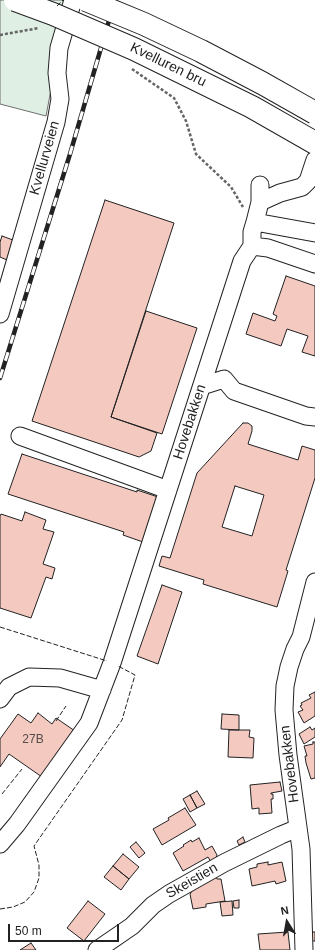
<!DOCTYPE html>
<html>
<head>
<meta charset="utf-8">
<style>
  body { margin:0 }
  #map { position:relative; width:315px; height:950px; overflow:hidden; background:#fff; font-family:Arial,sans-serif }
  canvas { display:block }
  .north { position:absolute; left:267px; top:902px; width:40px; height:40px; -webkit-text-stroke:3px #fff; paint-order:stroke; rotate:349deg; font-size:11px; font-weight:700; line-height:16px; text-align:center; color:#222 }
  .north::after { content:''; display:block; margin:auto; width:14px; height:18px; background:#222; clip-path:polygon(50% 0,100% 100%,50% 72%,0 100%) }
  .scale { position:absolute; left:8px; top:924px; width:111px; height:18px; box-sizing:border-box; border:2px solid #222; border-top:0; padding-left:5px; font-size:12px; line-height:14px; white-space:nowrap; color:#222; -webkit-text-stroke:3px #fff; paint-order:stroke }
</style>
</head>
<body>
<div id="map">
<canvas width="315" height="950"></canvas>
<div class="north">N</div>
<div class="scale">50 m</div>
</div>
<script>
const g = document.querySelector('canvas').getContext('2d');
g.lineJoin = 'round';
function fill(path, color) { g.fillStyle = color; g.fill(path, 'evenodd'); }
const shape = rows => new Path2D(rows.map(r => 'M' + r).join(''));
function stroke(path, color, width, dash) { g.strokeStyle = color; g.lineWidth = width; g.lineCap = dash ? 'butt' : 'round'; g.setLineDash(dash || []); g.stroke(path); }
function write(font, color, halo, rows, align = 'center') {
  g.font = font + ' Arial,sans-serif'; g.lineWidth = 3; g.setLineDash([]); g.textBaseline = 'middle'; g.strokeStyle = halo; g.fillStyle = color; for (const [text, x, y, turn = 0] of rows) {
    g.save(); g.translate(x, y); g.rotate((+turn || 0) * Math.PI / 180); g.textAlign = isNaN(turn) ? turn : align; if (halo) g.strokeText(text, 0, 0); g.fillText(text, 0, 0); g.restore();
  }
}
const green = shape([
  [0,0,68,0,46,116,0,104,0,0]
]);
const building = shape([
  [105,200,174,223,111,417,157,433,151,451,139,457,32,421,105,200],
  [2,236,13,240,7,260,0,257,0,242,2,236],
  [286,276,315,286,315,356,302,352,308,336,287,329,281,346,246,334,253,313,275,321,277,316,273,314,286,276],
  [146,311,197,328,162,434,111,417,146,311],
  [243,423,248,423,252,426,252,431,248,444,298,460,302,446,315,450,315,478,286,570,288,571,277,607,203,584,204,580,159,566,162,556,170,558,197,473,243,423],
  [235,486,264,495,252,536,222,527,235,486],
  [22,454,137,492,137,490,158,497,143,542,123,535,124,532,8,494,22,454],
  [25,512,46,520,43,529,54,532,43,564,55,568,52,579,46,577,31,618,0,608,0,516,1,514,22,521,25,512],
  [162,585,182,592,158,664,137,656,162,585],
  [315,692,315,716,304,723,298,712,303,710,300,706,302,705,301,703,311,698,309,695,315,692],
  [38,713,52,724,56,718,75,731,42,777,9,754,0,767,0,739,18,714,31,723,38,713],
  [222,714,239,715,239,730,221,729,222,714],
  [310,727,312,730,315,728,315,737,304,744,299,734,310,727],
  [229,730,250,730,249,737,254,738,253,758,228,757,229,730],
  [313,742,315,742,315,778,311,779,306,763,305,756,307,756,304,746,313,744,313,742],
  [280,782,282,791,271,793,271,794,273,794,273,799,271,799,272,813,259,814,259,808,252,809,250,785,280,782],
  [197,791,205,804,197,808,190,795,197,791],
  [190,795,197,808,190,812,183,799,190,795],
  [185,808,196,825,162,845,153,829,169,820,168,818,185,808],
  [243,837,245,842,239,845,237,841,243,837],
  [199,838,205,850,212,846,217,855,216,859,211,862,208,857,183,871,173,853,184,846,183,845,191,840,192,842,199,838],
  [136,842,145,853,139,858,130,847,136,842],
  [123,854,139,867,129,879,113,866,123,854],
  [268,862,268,865,282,862,286,881,276,884,275,881,252,886,249,869,257,867,257,864,268,862],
  [113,866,129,879,121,890,104,877,113,866],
  [216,876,217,879,221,879,225,901,206,904,206,907,193,909,190,894,197,884,216,876],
  [239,900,239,908,234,908,233,901,239,900],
  [88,901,105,914,84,941,67,928,88,901],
  [232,901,233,915,222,916,220,902,232,901],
  [288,932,290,950,260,950,258,934,288,932],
  [311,932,315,932,315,941,311,941,311,932],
  [31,943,36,950,20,950,31,943]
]);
const path = shape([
  [0,35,39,28],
  [132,69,174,98,186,121,196,154,231,187,243,207]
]);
const minor = shape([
  [260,202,280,193,302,187,308,181,315,160],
  [255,222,315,233],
  [252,246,252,232,255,222,260,202,260,185],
  [0,314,56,122,60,99,57,73,59,48,73,0],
  [202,386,224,379,234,391,306,416,315,417],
  [20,436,168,490],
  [0,699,9,687,29,677,60,678,102,690],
  [0,844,17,824,89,723,112,663,242,261,252,246,268,248,315,264],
  [97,950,132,926,153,905,169,894,224,863,281,835,298,828],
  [304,950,301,849,288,755,284,710,285,686,289,667,295,649,301,637,315,582]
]);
const rail = shape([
  [0,378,70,154,115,0]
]);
const highwayBridge = shape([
  [15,0,53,14,134,49,252,107,315,143],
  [86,0,144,24,201,51,262,83,315,113]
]);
const fence = shape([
  [57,6,63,0],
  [0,627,107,661],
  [56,721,66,706],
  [2,794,22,769],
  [0,909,13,907,25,902,34,892,39,878,39,865,34,846,122,720,135,675,118,666]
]);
const numberNames = [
  ["27B",33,740]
];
const streetNames = [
  ["Kvelluren bru",168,65,26],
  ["Kvellurveien",45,158,-74],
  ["Hovebakken",190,422,-72],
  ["Hovebakken",290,764,-97],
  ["Skeistien",192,881,-30]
];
fill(green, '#e0efe3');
stroke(green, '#6f6f6f', 1);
fill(building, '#f3c9c0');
stroke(building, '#222', 1);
stroke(minor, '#222', 19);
stroke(path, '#646464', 2.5, [3, 2]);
stroke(minor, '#fff', 17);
stroke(rail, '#222', 4.5);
stroke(rail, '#fff', 3, [9]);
stroke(highwayBridge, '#222', 24, []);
stroke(highwayBridge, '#fff', 22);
stroke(fence, '#222', 1, [5, 2]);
write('12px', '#564c4a', null, numberNames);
write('14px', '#222', '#fff', streetNames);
</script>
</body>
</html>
